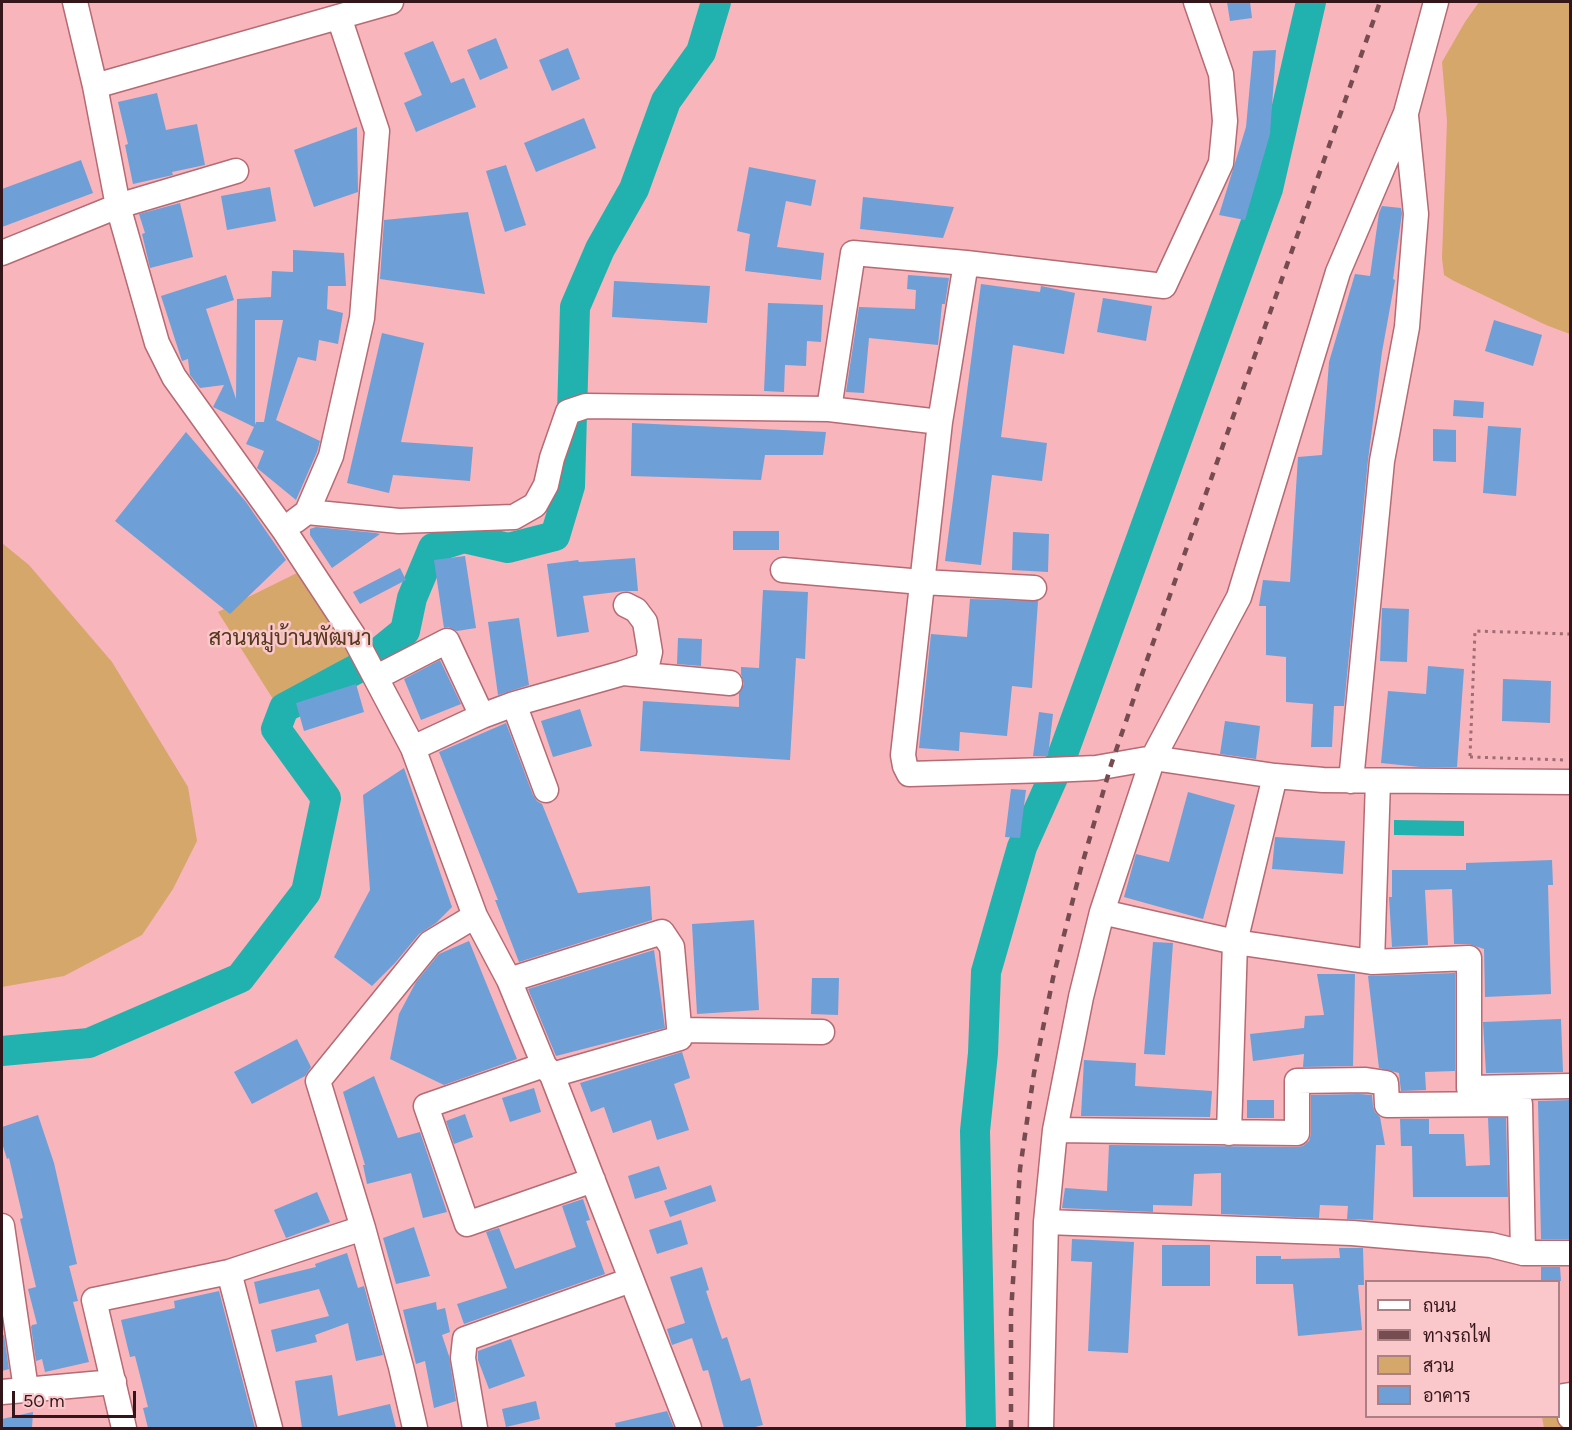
<!DOCTYPE html>
<html>
<head>
<meta charset="utf-8">
<style>
  body { margin:0 }
  #map { position:relative; width:1572px; height:1430px; overflow:hidden; background:#f8b5bb; font-family:Figtree,Sarabun,sans-serif }
  canvas { display:block }
  .frame { position:absolute; inset:0; border:3px solid #34161a; pointer-events:none }
  .legend { position:absolute; left:1365px; top:1280px; width:195px; height:138px; box-sizing:border-box; background:#fac7cb; border:2px solid #ab8084; margin:0; padding:8px 10px; list-style:none; font-size:18px; color:#34161a }
  .legend li { display:flex; align-items:center; gap:12px; height:30px }
  .legend b { width:30px; border:2px solid #ab8084 }
  .scale { position:absolute; left:12px; top:1391px; width:124px; height:27px; box-sizing:border-box; border:3px solid #34161a; border-top:0; padding-left:8px; font-size:18px; line-height:21px; white-space:nowrap; color:#34161a; -webkit-text-stroke:4px #fac7cb; paint-order:stroke }
</style>
</head>
<body>
<div id="map">
<canvas width="1572" height="1430"></canvas>
<div class="frame"></div>
<ul class="legend">
<li><b style="height:8px;background:#fff"></b>ถนน</li>
<li><b style="height:8px;background:#774c51"></b>ทางรถไฟ</li>
<li><b style="height:16px;background:#d6a76a"></b>สวน</li>
<li><b style="height:16px;background:#6f9fd7"></b>อาคาร</li>
</ul>
<div class="scale">50 m</div>
</div>
<script>
const g = document.querySelector('canvas').getContext('2d');
g.lineJoin = 'round';
function fill(path, color) { g.fillStyle = color; g.fill(path, 'evenodd'); }
const shape = rows => new Path2D(rows.map(r => 'M' + r).join(''));
function stroke(path, color, width, dash) { g.strokeStyle = color; g.lineWidth = width; g.lineCap = dash ? 'butt' : 'round'; g.setLineDash(dash || []); g.stroke(path); }
function write(font, color, halo, rows, align = 'center') {
  g.font = font + ' Figtree,Sarabun,sans-serif'; g.lineWidth = 5; g.setLineDash([]); g.textBaseline = 'middle'; g.strokeStyle = halo; g.fillStyle = color; for (const [text, x, y, turn = 0] of rows) {
    g.save(); g.translate(x, y); g.rotate((+turn || 0) * Math.PI / 180); g.textAlign = isNaN(turn) ? turn : align; if (halo) g.strokeText(text, 0, 0); g.fillText(text, 0, 0); g.restore();
  }
}
const green = shape([
  [1479,2,1570,2,1570,334,1546,325,1454,281,1444,275,1442,258,1447,121,1442,62,1465,22],
  [2,543,29,565,112,662,188,787,197,841,173,889,142,935,64,976,2,987],
  [301,571,362,666,278,707,218,612],
  [1560,1413,1562,1428,1544,1428,1542,1417,1558,1416]
]);
const water = shape([
  [1394,820,1464,821,1464,836,1394,835]
]);
const river = shape([
  [2,1051,89,1043,240,978,306,892,326,798,276,729,284,708,362,666,405,631,412,598,433,548,464,538,508,548,555,536,570,486,575,307,600,249,634,189,666,101,701,52,716,2],
  [981,1428,975,1131,983,1053,986,972,1022,847,1060,762,1268,189,1311,2]
]);
const building = shape([
  [1227,2,1250,2,1252,18,1230,21],
  [496,38,508,68,480,80,467,50],
  [433,41,451,83,464,78,476,107,416,132,404,103,422,95,404,53],
  [568,48,580,79,552,91,539,60],
  [1276,50,1270,134,1245,220,1219,215,1246,127,1253,51],
  [157,93,166,130,197,124,205,165,172,172,173,175,133,184,125,145,128,144,118,102],
  [584,118,596,148,536,172,524,143],
  [357,127,358,192,314,207,294,150],
  [81,160,93,193,2,227,2,189],
  [506,165,526,225,505,232,486,171],
  [749,167,816,180,811,206,786,201,777,247,824,253,821,280,745,271,750,234,737,231],
  [270,187,276,221,227,230,221,196],
  [863,197,954,207,943,238,860,229],
  [180,203,193,257,150,268,142,234,145,233,139,214],
  [1382,206,1401,208,1402,213,1393,279,1395,280,1382,352,1368,460,1344,706,1334,706,1332,747,1311,747,1313,704,1286,702,1286,657,1266,655,1266,606,1259,606,1263,580,1290,582,1298,457,1322,455,1329,362,1355,274,1370,276,1379,213],
  [468,212,485,294,380,279,384,220],
  [293,250,344,253,346,286,328,286,327,309,343,313,338,344,319,340,316,361,298,357,276,420,320,441,317,452,296,500,257,468,264,451,246,444,254,427,213,407,224,385,200,388,190,375,188,359,182,361,161,296,226,275,234,300,206,309,236,399,237,299,271,297,272,271,293,272],
  [255,320,283,320,264,422,256,422,255,425],
  [908,275,949,278,945,304,942,304,938,345,869,338,864,393,846,392,859,307,915,309,916,290,907,289],
  [614,281,710,286,707,323,612,317],
  [981,284,1040,292,1041,286,1075,293,1064,354,1013,345,1001,437,1047,443,1042,481,992,475,981,565,945,561],
  [1103,298,1152,306,1146,341,1097,332],
  [768,303,823,305,821,342,807,341,806,366,785,365,784,392,764,391],
  [1494,320,1542,335,1533,366,1485,351],
  [382,333,424,343,401,442,473,447,470,481,393,475,389,493,347,483],
  [1454,400,1484,402,1483,418,1453,416],
  [632,423,826,432,823,455,765,455,761,480,631,476],
  [1488,426,1521,428,1516,496,1483,493],
  [1433,429,1456,430,1456,462,1433,461],
  [186,432,246,502,286,560,230,614,115,521],
  [316,527,376,533,380,534,332,568,310,535,310,529],
  [733,531,779,531,779,550,733,550],
  [1013,532,1049,534,1048,572,1012,570],
  [465,556,476,628,457,631,448,627,444,628,434,560],
  [635,558,638,591,625,591,583,596,589,632,557,637,547,564,578,560,579,562],
  [400,568,406,580,360,604,353,592],
  [763,590,808,592,805,659,796,658,790,760,640,751,643,701,739,707,739,693,744,684,741,674,741,667,759,668],
  [970,599,1038,601,1032,688,1012,686,1007,736,960,732,959,751,919,748,931,634,967,637],
  [1382,608,1409,609,1407,662,1380,661],
  [519,618,529,685,498,695,488,622],
  [678,638,702,639,701,666,677,664],
  [440,660,461,704,421,720,404,679],
  [1428,666,1464,669,1457,767,1420,767,1381,763,1388,691,1426,694],
  [1503,679,1551,681,1550,723,1502,721],
  [356,684,364,712,304,731,296,703],
  [580,709,592,746,553,757,541,721],
  [1039,712,1053,714,1048,756,1033,756],
  [1225,721,1260,726,1256,759,1220,754],
  [506,723,533,795,537,801,542,804,578,893,650,886,652,920,519,962,495,900,498,900,439,752],
  [404,768,452,907,436,923,419,934,395,963,372,986,334,957,370,890,363,795],
  [1011,789,1026,790,1020,838,1005,837],
  [1188,792,1235,805,1203,919,1124,897,1136,854,1169,862],
  [1275,837,1345,841,1343,874,1272,869],
  [1552,860,1553,885,1548,885,1551,994,1485,997,1484,949,1469,944,1454,944,1452,889,1425,890,1428,945,1392,947,1389,897,1392,897,1392,870,1466,870,1466,863],
  [754,920,759,1010,697,1014,692,924],
  [469,941,517,1059,444,1085,390,1059,399,1014,416,982,439,954],
  [1153,942,1173,943,1165,1055,1144,1054],
  [654,950,665,1028,556,1056,528,989],
  [1455,973,1455,1071,1425,1072,1426,1090,1401,1091,1399,1073,1379,1068,1368,976],
  [1317,974,1355,974,1353,1066,1303,1067,1304,1054,1253,1061,1250,1034,1304,1028,1305,1016,1324,1015],
  [812,978,839,978,838,1015,811,1014],
  [1561,1019,1563,1072,1486,1073,1483,1022],
  [297,1039,311,1067,305,1076,252,1104,234,1072],
  [682,1052,690,1078,674,1084,689,1130,657,1140,651,1120,613,1133,604,1107,591,1112,580,1083],
  [1084,1060,1136,1063,1135,1086,1212,1091,1210,1117,1081,1116],
  [374,1076,398,1138,420,1132,447,1212,423,1218,411,1173,367,1184,363,1165,365,1165,343,1092],
  [534,1088,541,1112,510,1122,502,1098],
  [1359,1094,1372,1095,1373,1106,1375,1112,1380,1117,1385,1145,1376,1145,1373,1220,1347,1219,1348,1206,1320,1205,1319,1218,1221,1214,1221,1173,1194,1174,1192,1206,1153,1205,1153,1212,1062,1208,1065,1188,1107,1191,1109,1145,1297,1147,1303,1146,1309,1141,1311,1134,1311,1095],
  [1247,1100,1274,1100,1274,1118,1247,1118],
  [1570,1100,1570,1239,1541,1239,1538,1101],
  [465,1114,473,1137,454,1144,446,1121],
  [38,1115,54,1163,77,1264,69,1266,78,1301,73,1302,89,1362,45,1372,42,1359,36,1361,31,1327,32,1325,37,1324,28,1289,36,1287,20,1219,23,1218,9,1158,7,1159,2,1143,2,1127],
  [1488,1118,1506,1118,1508,1197,1413,1197,1412,1146,1401,1146,1400,1119,1429,1119,1429,1134,1464,1134,1466,1166,1490,1165],
  [659,1166,667,1189,635,1199,628,1176],
  [711,1185,716,1201,670,1217,664,1201],
  [317,1192,330,1222,286,1238,274,1210],
  [583,1199,590,1220,586,1221,605,1274,464,1324,457,1304,507,1288,486,1232,499,1228,515,1269,576,1247,562,1206],
  [681,1220,688,1244,657,1254,649,1230],
  [414,1227,430,1276,396,1284,383,1238],
  [1072,1239,1134,1242,1128,1353,1088,1351,1092,1262,1071,1261],
  [1162,1245,1210,1245,1210,1286,1162,1286],
  [1339,1248,1363,1248,1364,1285,1358,1285,1362,1330,1298,1336,1293,1284,1256,1284,1256,1256,1281,1256,1281,1259,1340,1258],
  [347,1253,358,1288,364,1286,383,1355,356,1361,348,1323,315,1335,317,1342,276,1352,271,1330,329,1316,319,1289,259,1304,254,1282,316,1267,315,1264],
  [702,1267,709,1290,706,1291,722,1339,727,1337,741,1381,750,1378,763,1425,751,1428,724,1428,708,1370,703,1371,692,1338,672,1345,667,1329,685,1323,670,1277],
  [1541,1267,1560,1267,1561,1281,1541,1281],
  [219,1291,255,1428,148,1428,143,1408,148,1407,135,1356,130,1357,121,1320,175,1308,174,1301],
  [436,1302,437,1310,445,1308,450,1332,442,1335,449,1356,456,1401,434,1408,425,1361,416,1364,403,1310],
  [4,1335,9,1369,2,1371,2,1336],
  [511,1339,525,1376,489,1389,478,1360,478,1351],
  [332,1375,338,1416,390,1404,396,1428,302,1428,295,1381],
  [536,1401,540,1419,506,1427,502,1409],
  [667,1411,674,1428,616,1428,615,1423],
  [33,1412,32,1428,2,1428,2,1419]
]);
const path = shape([
  [1470,756,1475,631,1570,634],
  [1470,757,1566,760]
]);
const minor = shape([
  [75,2,95,86,118,206,157,343,174,377,284,530,353,635,413,748,475,916,509,980,544,1065,552,1075,689,1428],
  [1196,2,1221,74,1225,121,1221,163,1164,286,966,263,853,253,829,409,940,422,903,755,905,766,909,774,1049,770,1096,768,1153,758,1275,776,1323,780,1570,782],
  [95,86,391,2],
  [2,253,118,206,236,171],
  [940,422,966,263],
  [307,512,399,521,514,517,535,505,546,485,552,458,568,412,586,406,829,409],
  [295,521,307,512,331,456,362,318,377,131,339,17],
  [783,570,922,582,1034,588],
  [626,605,636,610,645,622,650,652,647,665,623,673,730,683],
  [377,677,447,641,482,716],
  [514,704,546,790],
  [413,748,482,716,514,704,623,673],
  [1275,776,1235,942,1372,962,1469,958,1469,1088,1570,1086],
  [1351,781,1382,461,1407,327,1416,214,1406,116],
  [1102,912,1081,997,1055,1130,1046,1222,1352,1233,1491,1245,1523,1253,1570,1253],
  [1372,962,1378,781],
  [509,980,662,932,672,947,680,1038,552,1075],
  [679,1030,822,1032],
  [544,1065,426,1106,467,1224,593,1180],
  [1055,1130,1297,1133,1297,1081,1366,1080,1386,1083,1387,1105,1520,1104,1523,1253],
  [1229,1133,1235,942,1102,912,1153,758,1239,597,1338,272,1406,113,1436,2],
  [2,1226,26,1389],
  [229,1272,270,1428],
  [2,1392,114,1382],
  [1558,1397,1570,1395,1570,1417],
  [124,1428,94,1300,229,1272,363,1228],
  [415,1428,401,1367,363,1228,318,1081,430,943,475,916],
  [475,1428,463,1358,465,1339,631,1280],
  [1041,1428,1046,1222]
]);
const rail = shape([
  [1011,1428,1011,1313,1020,1169,1034,1073,1053,978,1081,868,1111,765,1147,660,1380,2]
]);
const parkNames = [
  ["สวนหมู่บ้านพัฒนา",290,639]
];
fill(green, '#d6a76a');
fill(water, '#21b2af');
stroke(river, '#21b2af', 30);
fill(building, '#6f9fd7');
stroke(minor, '#b66a73', 27);
stroke(path, '#9f6d72', 3, [3, 4.5]);
stroke(minor, '#fff', 24);
stroke(rail, '#774c51', 4.5, [8, 8]);
write('22px', '#523a1a', '#fac7cb', parkNames);
</script>
</body>
</html>
